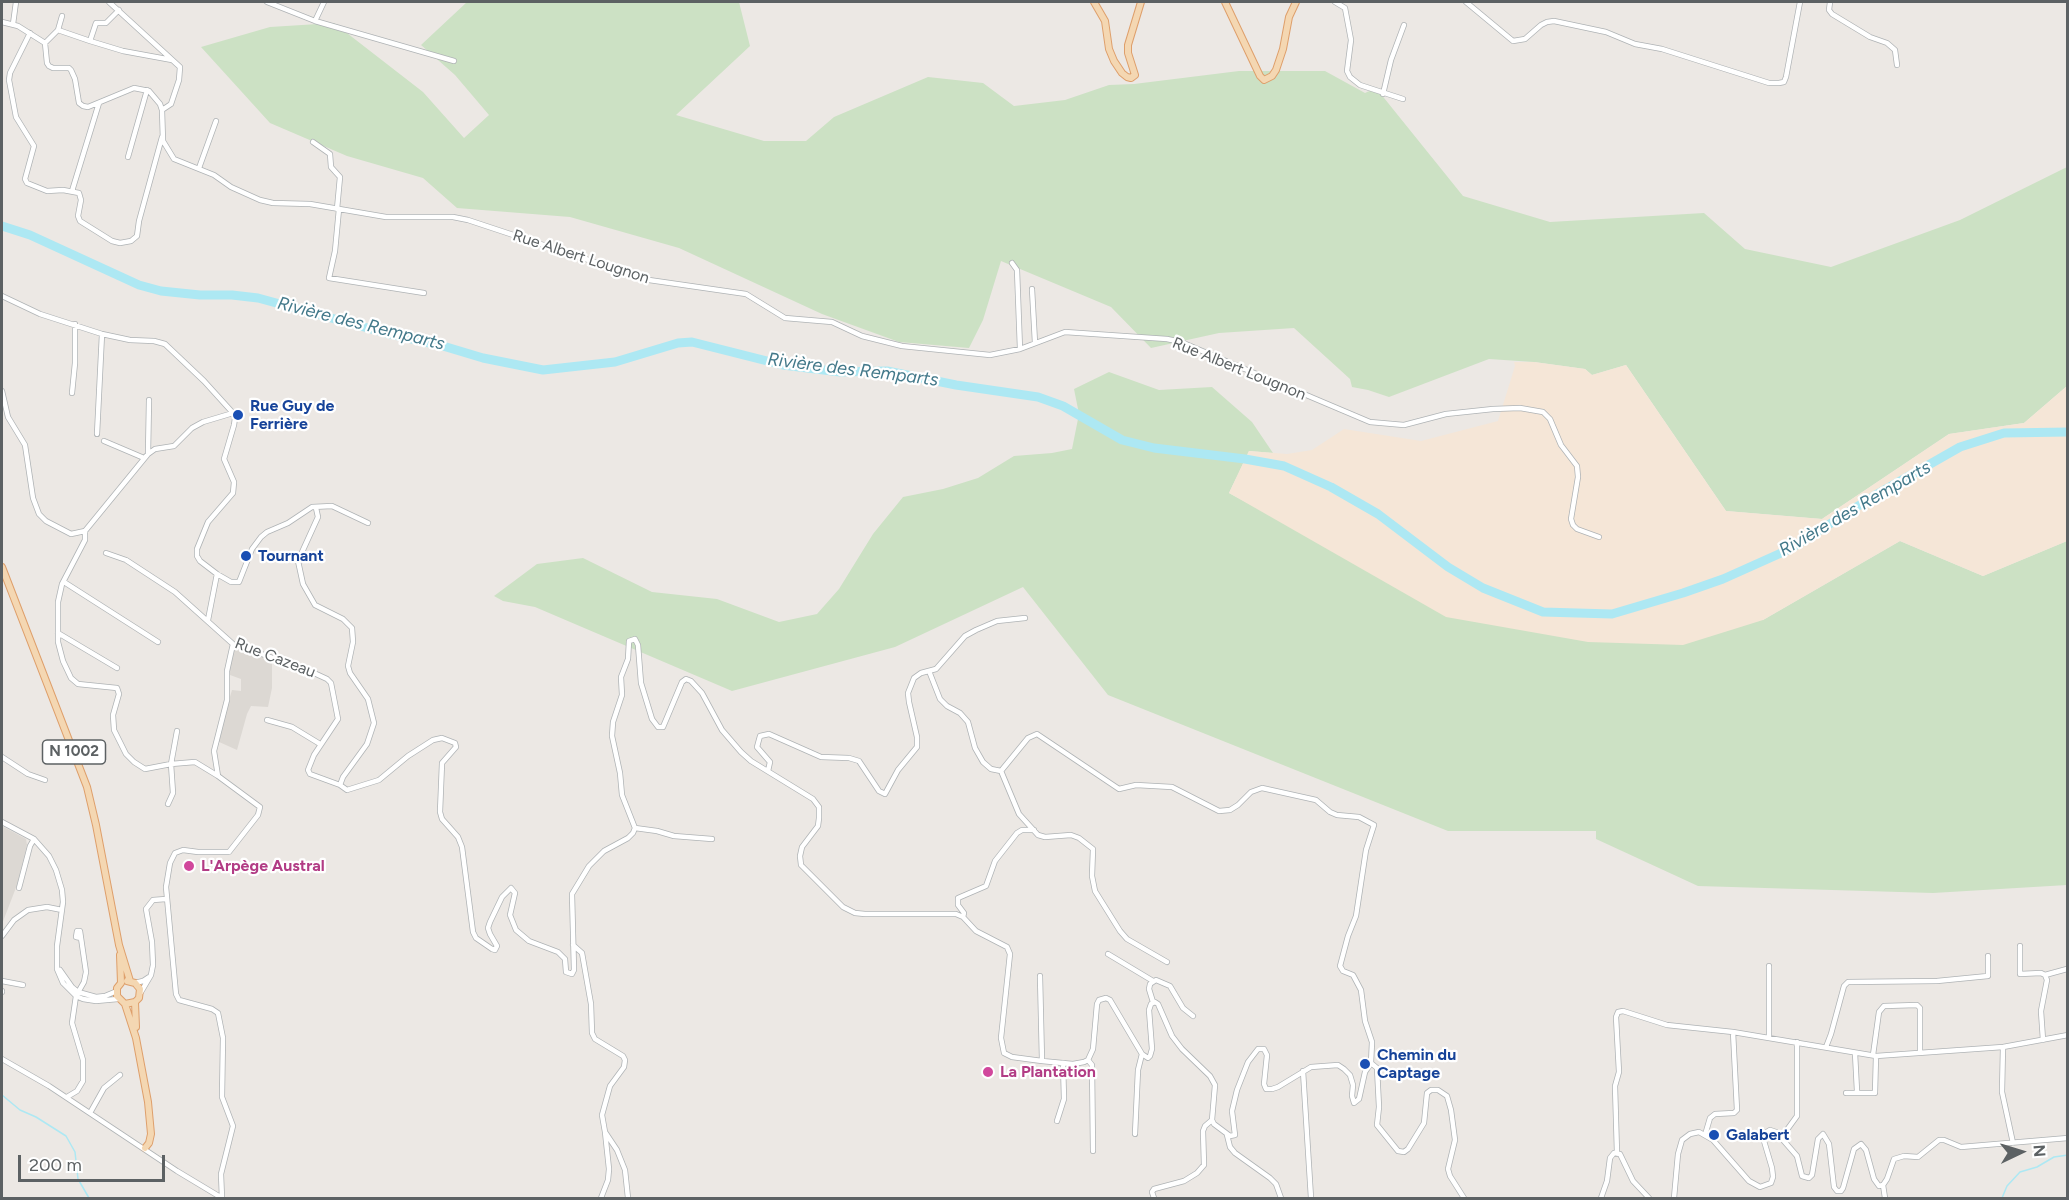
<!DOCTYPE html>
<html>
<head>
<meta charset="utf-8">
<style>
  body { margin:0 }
  #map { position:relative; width:2069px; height:1200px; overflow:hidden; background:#ece8e4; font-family:Figtree,sans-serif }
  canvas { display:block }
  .frame { position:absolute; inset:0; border:3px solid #5c6163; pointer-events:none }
  .north { position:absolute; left:1991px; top:1122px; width:60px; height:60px; -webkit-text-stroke:4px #fff; paint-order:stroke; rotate:86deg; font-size:16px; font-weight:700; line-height:24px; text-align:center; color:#5c6163 }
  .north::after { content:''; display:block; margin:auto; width:21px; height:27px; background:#5c6163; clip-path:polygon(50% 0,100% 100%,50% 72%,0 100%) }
  .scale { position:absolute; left:18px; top:1155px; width:147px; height:27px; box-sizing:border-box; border:3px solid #5c6163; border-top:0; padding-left:8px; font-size:18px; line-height:21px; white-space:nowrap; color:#5c6163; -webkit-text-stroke:4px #fff; paint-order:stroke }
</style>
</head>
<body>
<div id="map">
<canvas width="2069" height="1200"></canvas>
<div class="frame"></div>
<div class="north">N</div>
<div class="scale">200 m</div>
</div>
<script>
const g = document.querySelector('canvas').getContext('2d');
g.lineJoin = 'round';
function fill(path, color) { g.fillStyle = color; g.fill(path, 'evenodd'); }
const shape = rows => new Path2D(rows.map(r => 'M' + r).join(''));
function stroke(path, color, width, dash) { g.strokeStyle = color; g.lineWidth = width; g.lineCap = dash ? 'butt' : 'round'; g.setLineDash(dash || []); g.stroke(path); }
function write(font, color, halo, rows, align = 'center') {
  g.font = font + ' Figtree,sans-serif'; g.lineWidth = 4.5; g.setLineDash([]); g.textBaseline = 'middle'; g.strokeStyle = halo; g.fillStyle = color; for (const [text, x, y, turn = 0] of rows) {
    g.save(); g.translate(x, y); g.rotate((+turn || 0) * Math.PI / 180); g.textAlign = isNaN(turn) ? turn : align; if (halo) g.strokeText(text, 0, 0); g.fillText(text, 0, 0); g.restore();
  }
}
const education = shape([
  [237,647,272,660,272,688,268,707,251,706,247,714,237,750,217,741,232,690,241,691,241,679,230,675,230,662,234,648],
  [2,826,26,839,27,845,17,885,2,924]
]);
const green = shape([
  [467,2,739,2,750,46,676,115,764,141,806,141,834,117,928,77,983,83,1014,106,1065,100,1109,85,1134,84,1239,71,1325,71,1365,93,1376,88,1463,196,1550,222,1704,213,1745,249,1831,267,1960,220,2067,167,2067,386,2024,423,1949,434,1822,519,1726,511,1626,365,1592,375,1585,369,1534,362,1489,359,1389,397,1368,390,1352,387,1350,379,1294,328,1219,333,1151,348,1111,307,1001,261,983,320,969,348,899,342,822,314,679,248,570,217,457,208,423,178,347,156,270,123,201,47,270,27,334,23,423,92,464,138,489,115,455,75,421,45],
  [1109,372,1159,390,1212,387,1252,422,1273,453,1249,451,1229,493,1259,509,1763,620,1900,541,1983,576,2067,541,2067,885,1933,893,1698,886,1596,839,1596,831,1448,831,1108,695,1023,587,895,647,732,691,535,607,503,601,494,596,537,564,583,558,652,592,717,599,779,622,817,614,839,589,873,534,903,497,943,489,978,478,1014,456,1052,453,1072,449,1079,414,1074,389]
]);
const sand = shape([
  [1514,362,1534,362,1585,369,1592,375,1626,365,1726,511,1822,519,1949,434,2024,423,2067,386,2067,541,1983,576,1900,541,1763,620,1683,645,1588,642,1446,617,1229,493,1249,451,1287,454,1312,450,1344,429,1421,441,1498,421,1515,366]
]);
const stream = shape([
  [2,1095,20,1110,36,1117,66,1136,75,1152,78,1179,89,1198],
  [2002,1198,2007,1186,2020,1172,2037,1167,2054,1157,2068,1155]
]);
const river = shape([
  [2,226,30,235,139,285,161,291,200,295,232,295,258,298,386,333,443,346,483,358,543,370,615,362,678,343,692,342,783,365,840,372,887,371,956,385,1038,397,1063,406,1122,440,1154,448,1245,459,1284,466,1331,487,1378,514,1448,567,1483,588,1543,612,1612,614,1683,593,1723,579,1790,549,1874,496,1960,447,2004,433,2068,432]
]);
const minor = shape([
  [109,2,180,67,179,80,171,104,162,110],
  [267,2,315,21,324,2],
  [1335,2,1345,8,1351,40,1347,71,1350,77,1360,85,1403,99],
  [1466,2,1513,41,1525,39,1541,25,1547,22,1554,21,1606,32,1635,44,1662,49,1769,83,1779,83,1784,82,1786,77,1800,2],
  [1830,2,1829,10,1832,14,1870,37,1887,43,1895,50,1897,65],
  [119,10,106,23,96,23,90,41,123,51,172,60],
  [315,21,454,61],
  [2,22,18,26,45,43,47,63,49,66,53,68,69,68,71,70,75,79,79,103,83,106,88,107,134,88,149,91,160,104,162,110,163,141,174,159,214,175,231,187,260,200,273,203,310,204,386,217,453,217,468,220,649,280,746,294,785,318,832,322,862,336,902,346,990,355,1020,349,1065,332,1167,339,1181,342,1370,422,1404,425,1446,414,1493,409,1520,408,1543,412,1550,419,1561,445,1577,466,1578,477,1571,519,1573,525,1577,529,1599,537],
  [13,24,16,2],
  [58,30,90,41],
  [30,33,10,73,9,80,16,117,34,146,25,179,27,183,47,191,63,190,79,193,81,200,78,216,80,221,112,241,120,243,131,241,137,236,139,221,162,137],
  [45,43,58,30,62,16],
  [1383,94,1391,60,1404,25],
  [313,142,330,154,331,167,340,177,337,209],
  [128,157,147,90],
  [199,168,216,121],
  [72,191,99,103],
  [339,209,335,251,329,278,424,293],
  [1012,263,1017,270,1020,349],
  [1032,289,1035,343],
  [2,296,40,314,102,334,130,340,154,341,165,344,204,381,233,413],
  [2,391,8,417,25,445,33,498,39,514,46,521,71,534,85,531,148,454,155,449,174,446,192,428,203,422,233,413],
  [72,393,75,363,75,324],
  [233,413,235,418,234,425,224,459,234,482,233,493,208,522,197,549,197,556,200,561,217,574,231,582,239,582,252,549,261,537,267,532,288,523,312,507,332,506,368,523],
  [97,434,102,334],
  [104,441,144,458],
  [148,454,149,400],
  [316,508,318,517,298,561,303,584,315,605,343,619,352,628,353,642,348,666,350,673,368,699,374,723,367,744,343,777,340,785],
  [85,531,85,540,62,584,58,602,58,642,63,661,71,678,78,684,117,688,119,694,113,715,114,730,126,754,134,762,145,769,171,764,195,762,218,776,260,807,258,815,229,852,198,852,183,850,175,853,170,863,166,887,176,994,179,1000,212,1009,218,1013,223,1038,222,1097,233,1126,221,1174,222,1198],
  [106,553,126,560,175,592,233,644,276,659,290,662,327,679,331,683,338,719,314,755,308,770,310,774,340,785,347,790,379,780,408,756,433,740,442,738,455,743,456,747,442,763,440,812,442,819,458,837,462,847,473,932,476,938,492,949,495,950,497,946,490,934,488,928,490,922,502,897,511,888,515,893,510,915,516,930,529,941,558,952,565,959,566,972,572,974,574,970,572,894,589,866,604,851,628,838,633,833,635,828,622,795,620,773,612,736,613,722,622,695,621,677,628,659,629,641,635,639,638,645,641,683,652,719,658,727,663,727,682,682,686,679,691,681,702,693,722,730,741,752,751,761,813,799,819,807,819,818,818,826,802,847,800,856,801,865,843,907,855,913,865,914,956,914,963,917,976,931,1007,947,1010,954,1001,1038,1004,1053,1012,1057,1042,1061,1073,1064,1084,1062,1088,1060,1093,1049,1097,1004,1099,1000,1106,998,1110,1000,1142,1054,1148,1058,1150,1056,1152,1049,1149,1010,1151,1004,1155,1002,1158,1004,1172,1036,1182,1049,1210,1076,1215,1085,1212,1120,1214,1124,1230,1136,1235,1135,1232,1111,1237,1090,1248,1062,1258,1049,1264,1049,1267,1055,1264,1084,1266,1089,1272,1089,1278,1087,1311,1067,1338,1065,1344,1069,1350,1075,1353,1085,1352,1096,1354,1103,1359,1099,1365,1072,1371,1063],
  [64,582,158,642],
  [208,620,217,574],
  [58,633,117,668],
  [929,671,940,699,947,706,960,713,968,722,975,748,983,762,991,769,1001,771],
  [267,720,292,727,320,744],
  [2,757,28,774,45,780],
  [768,771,770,762,757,747,760,736,769,734,821,757,849,758,859,761,879,791,885,794,898,770,917,747,917,737,909,702,908,693,914,678,921,673,936,669,965,636,976,630,997,621,1025,618],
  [1001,771,1028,738,1037,734,1119,789,1136,785,1172,787,1219,811,1230,810,1238,805,1251,792,1262,788,1316,800,1330,812,1337,815,1359,817,1374,825,1366,850,1356,916,1348,936,1340,966,1343,971,1353,975,1361,990,1365,1021,1372,1042,1371,1063],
  [1001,771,1019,814,1038,835,1045,837,1071,835,1079,838,1093,849,1092,876,1095,891,1120,931,1127,939,1167,962],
  [218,776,214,751,227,700,227,671,233,644],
  [168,804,173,793,171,764,177,731],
  [2,822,34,839,49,856,56,870,62,890,63,902,57,946,57,969,63,983,76,996,83,999,96,1001,118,999],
  [635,828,657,831,674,836,712,839],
  [19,888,30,846,34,839],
  [963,917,964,913,958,905,958,898,986,886,995,861,1017,833,1022,830,1034,830],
  [2,936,14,920,28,910,47,907,62,910],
  [573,945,582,953,591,1004,592,1033,595,1039,623,1056,625,1060,624,1067,610,1086,602,1115,605,1132,617,1150,625,1170,628,1198],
  [2020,946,2020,974,2041,973,2045,975,2047,980,2041,1011,2043,1040],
  [1108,954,1153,981],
  [60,970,72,987,78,992,96,997,105,996,117,991],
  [2045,975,2067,969],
  [1040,976,1042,1061],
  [2,981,23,985],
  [135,983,143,981,149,977],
  [2,991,2,992],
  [141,992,151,975,153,965,152,942,146,909,153,900,166,899],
  [1153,1002,1149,989,1150,984,1156,980,1170,986,1183,1008,1193,1016],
  [1769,1038,1769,966],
  [1826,1047,1831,1034,1844,986,1848,982,1937,981,1988,976,1988,956],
  [2003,1047,2002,1092,2013,1143],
  [1855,1053,1857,1091],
  [1873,1055,1879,1012,1884,1006,1917,1005,1920,1008,1920,1052],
  [2,1059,49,1086,177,1171,222,1198],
  [1088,1060,1092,1065,1093,1151],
  [1371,1063,1377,1068,1379,1107,1377,1125,1398,1151,1404,1152,1408,1149,1424,1123,1427,1093,1431,1090,1438,1090,1447,1096,1451,1110,1455,1140,1448,1169,1450,1176,1464,1198],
  [1303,1071,1311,1198],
  [1846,1093,1875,1093,1876,1056],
  [67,1097,77,1091,83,1081,83,1060,72,1023,76,996,84,982,86,972,80,931,77,931,76,937,81,938],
  [90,1113,104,1088,120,1075],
  [1057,1121,1064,1099,1063,1063],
  [1135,1134,1138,1070,1142,1054],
  [1227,1135,1230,1147,1235,1153,1270,1178,1276,1184,1281,1198],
  [1705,1135,1710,1118,1715,1114,1734,1113,1737,1110,1733,1032],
  [1781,1138,1797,1116,1797,1042],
  [1617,1153,1615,1086,1619,1072,1616,1017,1618,1012,1623,1011,1667,1025,1733,1032,1876,1056,2003,1047,2068,1035],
  [1883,1185,1887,1179,1894,1159,1904,1156,1918,1157,1939,1140,1944,1140,1961,1147,2068,1138],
  [1883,1185,1885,1198],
  [601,1198,608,1180,609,1169,605,1132],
  [1154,1198,1152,1192,1154,1189,1184,1181,1197,1173,1204,1165,1203,1131,1205,1126,1212,1120],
  [1601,1198,1607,1181,1610,1158,1614,1153,1620,1154,1633,1181,1649,1198],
  [1674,1198,1678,1154,1682,1140,1690,1134,1699,1132,1713,1140,1749,1181,1760,1187,1771,1183,1773,1177,1772,1168,1764,1141,1765,1133,1770,1130,1776,1132,1797,1156,1802,1176,1809,1178,1812,1175,1818,1139,1823,1134,1829,1144,1834,1187,1837,1191,1841,1191,1843,1188,1854,1149,1861,1144,1866,1150,1874,1179,1879,1186,1883,1185]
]);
const major = shape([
  [1094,2,1105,21,1109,49,1114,61,1122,73,1127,77,1131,78,1135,75,1128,53,1128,45,1141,2],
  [1225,2,1260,76,1264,80,1272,76,1276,70,1283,49,1289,17,1296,2],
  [2,567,87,787,96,825,119,945,130,981],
  [120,955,121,983,117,988,117,996,125,1004,135,1002],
  [127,981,135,983,140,989,139,998,135,1002,136,1027],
  [125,1004,136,1038,148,1102,151,1134,149,1143,145,1148]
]);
const markers = [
  [238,415,6,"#1a4fb4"],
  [246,556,6,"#1a4fb4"],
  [189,866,6,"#d1479c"],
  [1365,1064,6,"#1a4fb4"],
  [988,1072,6,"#d1479c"],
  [1714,1135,6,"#1a4fb4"]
];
const shields = [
  [74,752,63]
];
const shieldNames = [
  ["N 1002",74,752]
];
const streetNames = [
  ["Rue Albert Lougnon",581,257,18],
  ["Rue Albert Lougnon",1239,369,22],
  ["Rue Cazeau",275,658,21]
];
const transitNames = [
  ["Rue Guy de",250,406],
  ["Ferrière",250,424],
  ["Tournant",258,556],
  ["Chemin du",1377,1055],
  ["Captage",1377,1073],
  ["Galabert",1726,1135]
];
const hotelNames = [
  ["L'Arpège Austral",201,866],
  ["La Plantation",1000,1072]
];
const waterNames = [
  ["Rivière des Remparts",361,324,14],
  ["Rivière des Remparts",853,370,7],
  ["Rivière des Remparts",1855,509,-30]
];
fill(education, '#dcd8d3');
fill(green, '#cce1c4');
fill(sand, '#f5e6d7');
stroke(stream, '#ade8f3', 1.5);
stroke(river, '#ade8f3', 9);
stroke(minor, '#afb3b5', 6);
stroke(major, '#de9f6b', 8);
stroke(minor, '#fff', 4.5);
stroke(major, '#f4d7b2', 6);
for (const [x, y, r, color] of markers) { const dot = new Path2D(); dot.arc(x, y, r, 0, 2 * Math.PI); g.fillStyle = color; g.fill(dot); stroke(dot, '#fff', 2); }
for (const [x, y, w] of shields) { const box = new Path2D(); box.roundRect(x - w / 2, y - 12, w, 24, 4.5); g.fillStyle = '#fff'; g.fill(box); stroke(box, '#5c6163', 1.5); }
write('bold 15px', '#5c6163', null, shieldNames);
write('16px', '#5c6163', '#fff', streetNames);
write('bold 16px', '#164399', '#fff', transitNames, 'left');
write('bold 16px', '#b23c85', '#fff', hotelNames, 'left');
write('italic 18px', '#43798a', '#fff', waterNames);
</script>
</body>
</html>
